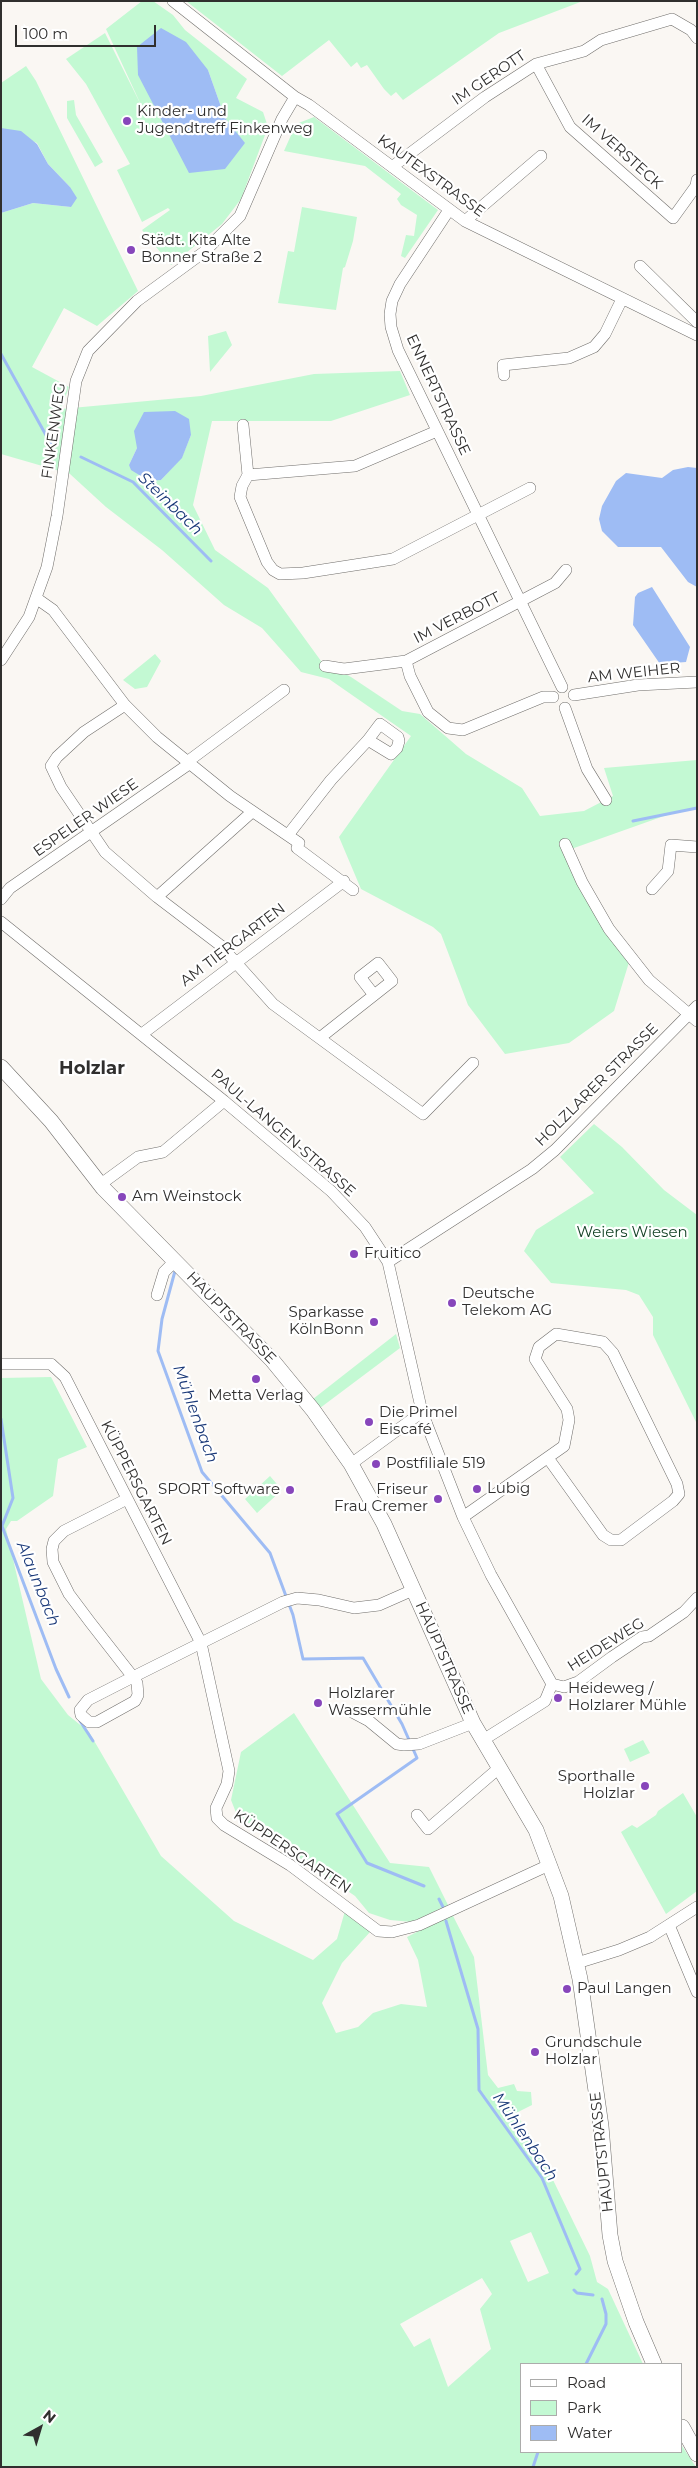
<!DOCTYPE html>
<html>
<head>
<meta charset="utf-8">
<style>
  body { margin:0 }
  #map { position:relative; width:698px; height:2468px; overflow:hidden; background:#faf7f3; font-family:Montserrat,sans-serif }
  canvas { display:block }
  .frame { position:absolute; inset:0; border:2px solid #302f2e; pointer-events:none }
  .legend { position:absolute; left:520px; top:2363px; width:162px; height:90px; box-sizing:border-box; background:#fff; border:1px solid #acacab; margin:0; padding:6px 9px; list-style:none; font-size:15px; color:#302f2e }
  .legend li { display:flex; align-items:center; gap:10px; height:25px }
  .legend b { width:25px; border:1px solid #acacab }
  .north { position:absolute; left:15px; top:2403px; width:50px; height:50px; -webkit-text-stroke:4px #fff; paint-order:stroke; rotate:39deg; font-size:14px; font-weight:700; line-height:20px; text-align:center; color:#302f2e }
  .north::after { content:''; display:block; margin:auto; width:18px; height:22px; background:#302f2e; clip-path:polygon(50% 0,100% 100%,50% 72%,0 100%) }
  .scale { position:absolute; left:15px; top:25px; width:141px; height:22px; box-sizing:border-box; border:2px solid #302f2e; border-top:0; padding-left:6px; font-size:15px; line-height:18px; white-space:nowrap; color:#302f2e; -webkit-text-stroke:4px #fff; paint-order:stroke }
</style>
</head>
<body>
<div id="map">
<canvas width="698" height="2468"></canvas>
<div class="frame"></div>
<ul class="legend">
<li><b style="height:6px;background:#fff"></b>Road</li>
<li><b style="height:14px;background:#c3f9d3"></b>Park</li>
<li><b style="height:14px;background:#9ebcf4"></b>Water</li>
</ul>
<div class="north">N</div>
<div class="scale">100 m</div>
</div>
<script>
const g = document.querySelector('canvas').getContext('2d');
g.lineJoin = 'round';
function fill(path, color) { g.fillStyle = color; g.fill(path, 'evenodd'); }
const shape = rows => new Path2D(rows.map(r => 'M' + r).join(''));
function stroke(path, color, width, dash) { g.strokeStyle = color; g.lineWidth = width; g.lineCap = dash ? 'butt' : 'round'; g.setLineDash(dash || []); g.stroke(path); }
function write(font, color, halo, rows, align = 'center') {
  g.font = font + ' Montserrat,sans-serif'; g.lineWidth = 4.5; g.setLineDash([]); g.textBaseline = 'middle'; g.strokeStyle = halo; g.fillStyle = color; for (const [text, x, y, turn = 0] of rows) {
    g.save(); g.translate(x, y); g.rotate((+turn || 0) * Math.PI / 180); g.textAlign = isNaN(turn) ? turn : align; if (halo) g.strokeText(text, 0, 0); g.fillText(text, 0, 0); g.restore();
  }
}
const green = shape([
  [142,1,153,1,173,15,185,30,247,79,236,98,263,112,268,127,241,199,222,224,171,265,142,230,170,210,168,208,142,222,117,170,130,164,86,84,66,59,105,33,142,107,106,29],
  [137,47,208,70,225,118,245,144],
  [186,1,583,1,499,33,403,100,396,92,391,96,384,89,367,65,361,68,357,62,351,67,329,40,282,76],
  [26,66,36,81,138,291,97,326,64,308,32,367,69,387,61,409,201,396,314,374,400,371,410,395,331,421,212,421,193,505,215,550,268,588,321,661,351,677,402,711,420,714,466,754,522,788,540,816,584,811,613,796,604,768,697,760,697,807,664,816,574,848,572,851,588,893,630,959,614,1011,569,1043,505,1054,468,1005,441,934,433,927,361,889,339,837,411,736,329,679,301,672,262,628,224,605,162,550,106,507,70,474,1,454,1,213,33,203,71,207,70,187,48,164,37,143,1,128,1,83],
  [191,435,182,457,161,480,129,465,137,448],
  [74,100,76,115,103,162,95,167,67,118,67,101],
  [314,117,438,210,405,258,401,256,406,235,414,236,417,215,401,205,397,199,401,194,365,166,284,151,296,124],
  [302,207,357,217,353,241,345,267,343,268,336,310,278,303,288,251,294,252],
  [226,331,232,345,210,372,208,336],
  [155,654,161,661,147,687,135,689,123,680],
  [594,1124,622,1147,664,1190,697,1215,697,1424,653,1335,653,1317,639,1295,626,1290,551,1283,524,1251,536,1230,594,1193,560,1157],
  [396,1334,400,1348,320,1408,313,1399],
  [51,1377,87,1447,58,1459,53,1496,17,1521,11,1521,6,1529,41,1679,68,1715,89,1732,161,1856,234,1921,313,1960,337,1939,345,1911,370,1932,342,1963,322,2003,336,2033,358,2027,373,2013,401,2004,427,2007,418,1960,407,1937,452,1914,474,1957,488,2075,498,2088,514,2084,517,2091,531,2092,532,2105,516,2113,537,2147,590,2256,597,2282,608,2289,643,2364,522,2364,522,2452,682,2452,682,2446,696,2467,1,2467,1,1378],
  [531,2232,549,2273,528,2282,510,2241],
  [482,2278,492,2294,480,2309,491,2349,448,2387,430,2338,414,2347,400,2324],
  [270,1476,282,1490,257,1513,245,1499],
  [294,1713,390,1863,429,1867,448,1905,412,1922,390,1920,369,1913,355,1896,237,1815,231,1800,241,1752],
  [643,1740,650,1753,630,1762,624,1749],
  [683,1793,697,1817,697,1891,666,1914,621,1832,632,1825,637,1828,656,1815,658,1811]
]);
const water = shape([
  [161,28,186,42,208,70,225,118,245,143,225,169,189,173,138,75,137,47],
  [1,128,21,131,37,144,48,164,70,187,77,198,71,207,33,203,1,213],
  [175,411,189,419,191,435,182,458,161,480,149,481,131,470,129,465,137,448,134,431,144,412],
  [688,467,697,468,697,587,688,582,661,547,618,547,602,531,599,519,602,506,616,481,626,473,662,478,673,470],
  [652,587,690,647,686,662,660,664,633,625,635,597,638,593]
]);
const stream = shape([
  [1,354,52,446],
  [81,457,133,482,211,561],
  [633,821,697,808],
  [175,1271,162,1319,158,1351,202,1472,270,1553,293,1615,303,1659,363,1658,402,1724,417,1758,337,1814,367,1863,424,1886],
  [1,1419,13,1498,2,1526,56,1669,69,1697],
  [80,1721,93,1741],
  [439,1899,443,1907],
  [446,1921,478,2029,479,2090,542,2178,580,2269,576,2274],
  [574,2290,577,2293,593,2295],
  [586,2364,606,2324,606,2314,602,2299],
  [533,2467,538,2452]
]);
const minor = shape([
  [173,1,295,97,309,105,465,221,697,335],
  [536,64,570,127,673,218,696,186,697,180],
  [392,167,485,97,536,64,584,51,601,40,672,19,691,30,697,38],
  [449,210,400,284,392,301,390,314,391,327,398,350,562,687],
  [465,221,541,156],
  [640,266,697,322],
  [504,375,503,365,569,358,594,347,605,334,622,299],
  [243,425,248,475],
  [437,431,355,466,248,475,242,486,240,497,267,562,273,570,280,574,303,573,393,559,530,488],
  [36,598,53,610,125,705,157,737,230,796,299,843,297,848,353,890],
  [1,660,29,617,47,567,57,516,76,381,88,351,137,301,204,252,240,216,282,119,295,97],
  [406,661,410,676,428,712,448,728,463,730,543,697,553,697],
  [325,666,344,669,406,661,555,583,566,570],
  [574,695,638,685,697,682],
  [125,705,84,732,57,757,51,766,61,787,105,852,157,897,220,945,273,1004,423,1114,473,1063],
  [565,708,587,769,606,800],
  [380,724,398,737,399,741,397,748,391,754,368,740,380,724],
  [187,762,284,690],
  [288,835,331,780,368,740],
  [565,844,582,882,609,929,649,980,697,1021],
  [652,889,668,871,671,845,697,847],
  [157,897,252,812],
  [1,899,10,888,189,764],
  [1,922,224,1101,331,1191,365,1227,388,1262,422,1412,463,1517,491,1575,552,1684],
  [142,1034,344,881],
  [321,1037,392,981,378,963,360,977,374,995],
  [101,1184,138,1157,163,1152,224,1101],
  [388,1262,532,1169,555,1150,697,1006],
  [157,1295,164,1272,175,1261],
  [1,1364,51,1364,65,1377,201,1643,229,1771,227,1784,216,1808,217,1818,224,1825,290,1865,378,1931,392,1932,419,1925,549,1865],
  [351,1464,422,1412],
  [127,1499,64,1531,54,1541,52,1549,53,1562,69,1594,90,1622,133,1677,137,1683,138,1695,135,1701,97,1722,89,1722,81,1715,80,1710,88,1700,133,1677,283,1602,297,1598,319,1600,354,1608,379,1605,413,1590],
  [463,1517,564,1446,569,1420,567,1409,535,1359,539,1347,556,1334,603,1342,613,1353,677,1484,679,1494,673,1501,621,1540,611,1540,603,1535,548,1458],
  [552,1684,564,1687,578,1682,612,1657,642,1637,649,1636,684,1612,697,1598],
  [352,1712,369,1721,397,1744,404,1745,419,1744,473,1723],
  [483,1740,545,1701,552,1684],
  [417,1815,428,1829,499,1768],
  [669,1925,697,1992],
  [577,1963,619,1950,650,1937,697,1907]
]);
const major = shape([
  [1,1067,51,1121,103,1188,272,1360,313,1410,351,1464,384,1524,473,1723,536,1830,561,1896,580,1979,601,2126,610,2235,615,2261,636,2322,654,2364],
  [682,2427,697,2454]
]);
const markers = [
  [127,121,5,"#8746bb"],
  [131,250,5,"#8746bb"],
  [122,1197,5,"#8746bb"],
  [354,1254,5,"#8746bb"],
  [452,1303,5,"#8746bb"],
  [374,1322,5,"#8746bb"],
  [256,1379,5,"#8746bb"],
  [369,1422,5,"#8746bb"],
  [376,1464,5,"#8746bb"],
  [477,1489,5,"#8746bb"],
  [290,1490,5,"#8746bb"],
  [438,1499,5,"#8746bb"],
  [558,1698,5,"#8746bb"],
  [318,1703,5,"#8746bb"],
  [645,1786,5,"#8746bb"],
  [567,1989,5,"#8746bb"],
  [535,2052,5,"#8746bb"]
];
const streetNames = [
  ["IM GEROTT",489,78,-34],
  ["IM VERSTECK",622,152,42],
  ["KAUTEXSTRASSE",431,176,36],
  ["ENNERTSTRASSE",438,395,65],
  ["FINKENWEG",54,431,-82],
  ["IM VERBOTT",457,618,-27],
  ["AM WEIHER",634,673,-6],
  ["ESPELER WIESE",86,818,-35],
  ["AM TIERGARTEN",233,945,-37],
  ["HOLZLARER STRASSE",597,1085,-45],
  ["PAUL-LANGEN-STRASSE",283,1133,41],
  ["HAUPTSTRASSE",231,1318,46],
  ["KÜPPERSGARTEN",136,1483,63],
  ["HEIDEWEG",606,1645,-32],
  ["HAUPTSTRASSE",444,1658,66],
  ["KÜPPERSGARTEN",292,1852,34],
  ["HAUPTSTRASSE",602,2152,-96]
];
const poiNames = [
  ["Kinder- und",137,112],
  ["Jugendtreff Finkenweg",137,129],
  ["Städt. Kita Alte",141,241],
  ["Bonner Straße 2",141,258],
  ["Am Weinstock",132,1197],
  ["Fruitico",364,1254],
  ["Deutsche",462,1294],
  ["Telekom AG",462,1311],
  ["Sparkasse",364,1313,"right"],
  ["KölnBonn",364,1330,"right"],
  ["Metta Verlag",256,1396,"center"],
  ["Die Primel",379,1413],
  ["Eiscafé",379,1430],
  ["Postfiliale 519",386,1464],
  ["Lubig",487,1489],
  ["SPORT Software",280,1490,"right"],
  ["Friseur",428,1490,"right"],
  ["Frau Cremer",428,1507,"right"],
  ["Heideweg /",568,1689],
  ["Holzlarer Mühle",568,1706],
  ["Holzlarer",328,1694],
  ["Wassermühle",328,1711],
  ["Sporthalle",635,1777,"right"],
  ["Holzlar",635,1794,"right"],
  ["Paul Langen",577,1989],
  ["Grundschule",545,2043],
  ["Holzlar",545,2060]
];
const parkNames = [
  ["Weiers Wiesen",632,1233]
];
const waterNames = [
  ["Steinbach",170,504,44],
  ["Mühlenbach",195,1414,70],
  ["Alaunbach",38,1584,68],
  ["Mühlenbach",525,2137,56]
];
const quarterNames = [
  ["Holzlar",92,1069]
];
fill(green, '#c3f9d3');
fill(water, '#9ebcf4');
stroke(stream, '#9ebcf4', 3);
stroke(minor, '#706e6b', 12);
stroke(major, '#706e6b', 16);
stroke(minor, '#fff', 11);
stroke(major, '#fff', 15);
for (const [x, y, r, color] of markers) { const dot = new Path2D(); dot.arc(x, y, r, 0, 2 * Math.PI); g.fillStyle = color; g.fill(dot); stroke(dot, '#fff', 2); }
write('15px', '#302f2e', '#fff', streetNames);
write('15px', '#302f2e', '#fff', poiNames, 'left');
write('15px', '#154327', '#fff', parkNames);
write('italic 16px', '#193878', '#fff', waterNames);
write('bold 18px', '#302f2e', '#fff', quarterNames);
</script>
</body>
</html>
